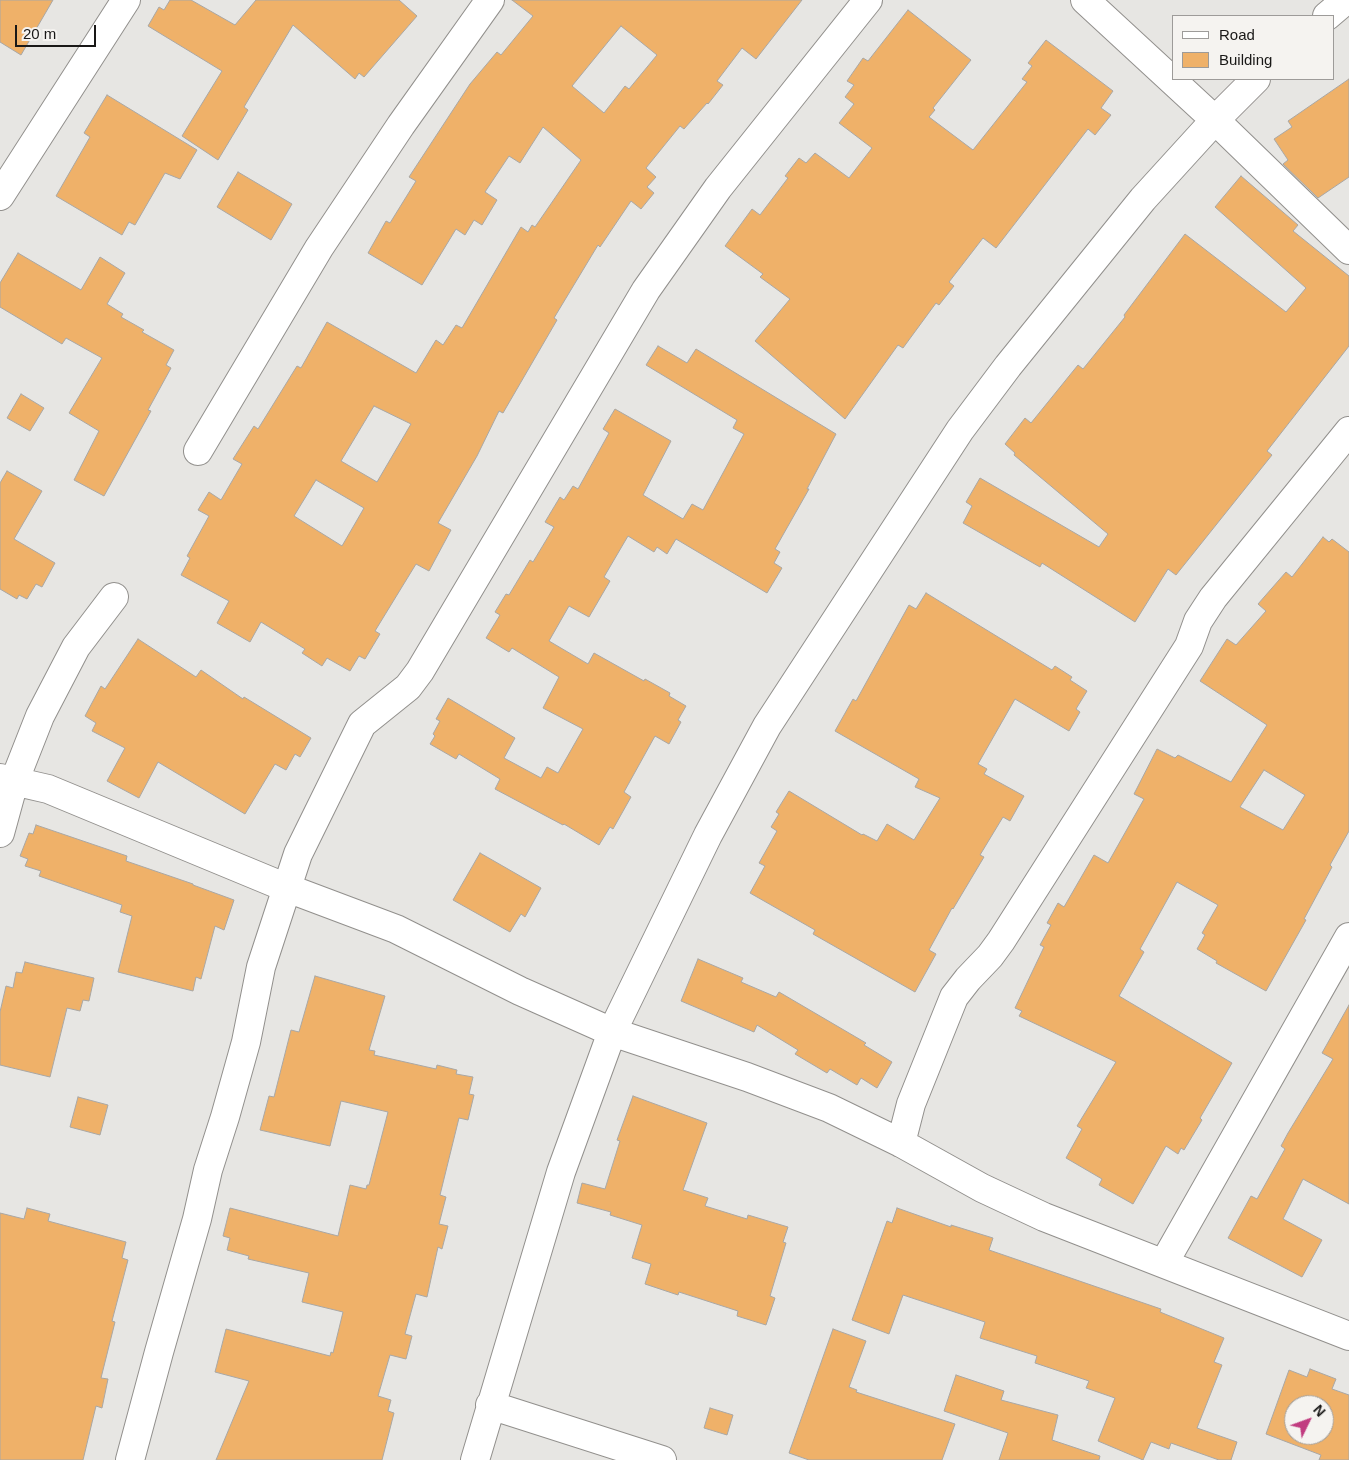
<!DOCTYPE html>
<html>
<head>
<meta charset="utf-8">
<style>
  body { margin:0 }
  #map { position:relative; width:1349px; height:1460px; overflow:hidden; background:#e7e6e3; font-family:Arial,sans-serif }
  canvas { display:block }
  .legend { position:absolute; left:1172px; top:15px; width:162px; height:65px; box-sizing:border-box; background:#f5f3f0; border:1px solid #9d9b99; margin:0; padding:6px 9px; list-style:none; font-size:15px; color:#191817 }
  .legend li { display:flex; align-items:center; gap:10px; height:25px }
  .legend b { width:25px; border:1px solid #9d9b99 }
  .north { position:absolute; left:1284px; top:1395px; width:50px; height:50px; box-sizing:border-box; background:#f5f3f0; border:1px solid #9d9b99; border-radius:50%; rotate:48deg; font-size:14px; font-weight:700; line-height:20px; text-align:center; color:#191817 }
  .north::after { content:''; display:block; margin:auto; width:18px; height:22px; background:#c13c80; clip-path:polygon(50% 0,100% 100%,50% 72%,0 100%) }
  .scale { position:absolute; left:15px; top:25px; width:81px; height:22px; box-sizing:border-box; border:2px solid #191817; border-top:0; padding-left:6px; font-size:15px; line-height:18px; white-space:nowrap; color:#191817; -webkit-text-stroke:4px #f5f3f0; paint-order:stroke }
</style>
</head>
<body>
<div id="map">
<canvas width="1349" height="1460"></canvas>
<ul class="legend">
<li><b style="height:6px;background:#fff"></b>Road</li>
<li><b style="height:14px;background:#efb169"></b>Building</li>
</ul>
<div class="north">N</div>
<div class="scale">20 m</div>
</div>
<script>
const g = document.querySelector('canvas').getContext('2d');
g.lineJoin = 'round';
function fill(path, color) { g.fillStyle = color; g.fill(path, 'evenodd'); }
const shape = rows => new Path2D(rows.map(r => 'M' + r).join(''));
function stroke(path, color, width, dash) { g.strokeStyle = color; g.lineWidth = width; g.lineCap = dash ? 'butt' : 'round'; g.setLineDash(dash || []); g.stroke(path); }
const building = shape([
  [0,0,53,0,21,55,0,42,0,0],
  [170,0,191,0,235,25,256,0,399,0,417,16,364,77,359,73,355,79,293,25,244,107,248,110,218,160,182,136,222,71,148,26,159,7,164,10,170,0],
  [512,0,802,0,756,59,742,48,717,81,723,85,708,104,707,103,684,129,680,126,646,168,656,177,647,187,654,193,641,209,631,201,600,247,598,245,554,318,557,320,503,413,499,411,477,456,438,523,451,530,429,571,416,564,375,631,380,634,365,659,359,656,350,671,327,658,322,666,302,653,305,649,261,622,250,642,217,623,229,601,181,575,190,558,187,556,209,516,198,510,209,492,221,500,242,464,233,459,254,426,258,429,297,366,301,368,327,322,416,373,436,340,443,345,456,325,462,328,521,227,528,232,532,225,535,227,581,160,543,127,520,163,509,156,485,192,497,200,482,225,474,220,465,235,456,229,422,285,368,253,386,221,390,223,416,181,409,177,470,84,497,52,501,55,533,16,512,0],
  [621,26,657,55,629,89,625,86,604,113,572,86,621,26],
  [374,406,411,424,377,482,341,461,374,406],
  [316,480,364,508,342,546,294,516,316,480],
  [908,10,971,60,933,108,935,110,929,117,973,150,1027,82,1022,79,1032,66,1028,63,1046,40,1113,91,1101,108,1111,115,1095,135,1088,129,996,248,983,238,949,282,954,286,939,305,936,303,903,348,898,345,845,419,755,341,790,299,760,277,763,274,725,246,752,209,760,215,788,178,785,176,799,158,806,163,815,153,849,178,872,148,839,123,854,104,845,97,854,85,847,81,863,58,868,61,908,10],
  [1349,79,1349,177,1318,198,1283,164,1288,160,1274,139,1292,127,1288,121,1349,79],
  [107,95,197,150,180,179,165,173,135,225,129,222,122,235,56,196,90,137,84,133,107,95],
  [238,172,292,204,271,240,217,207,238,172],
  [1241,176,1298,225,1293,231,1349,276,1349,346,1267,451,1272,455,1176,575,1168,569,1135,622,1042,563,1040,567,963,523,972,506,966,502,980,478,1099,547,1108,534,1014,455,1015,453,1005,444,1025,418,1031,423,1078,365,1083,369,1125,317,1124,315,1185,234,1286,312,1306,288,1215,207,1241,176],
  [18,253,81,290,100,257,125,273,107,304,123,314,121,317,144,330,142,332,174,350,166,365,171,368,148,410,151,411,104,496,74,480,99,431,69,413,102,358,66,338,62,344,0,307,0,283,18,253],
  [658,346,687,363,696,349,836,434,807,489,809,489,775,549,780,552,774,563,782,568,767,593,676,539,667,554,657,547,654,552,628,536,604,577,610,581,589,617,569,606,549,641,588,664,594,653,644,681,645,679,670,693,669,696,686,706,678,720,681,722,669,744,655,736,624,792,631,797,613,829,610,827,599,845,564,824,563,825,495,789,500,779,459,754,456,759,430,744,435,736,433,734,440,721,436,719,448,698,515,738,504,758,541,778,547,767,558,773,583,729,543,708,559,677,512,648,509,652,486,638,500,615,495,612,506,594,509,595,530,560,533,562,554,527,545,522,560,497,564,500,573,486,578,489,609,433,603,429,615,409,671,441,643,495,683,519,692,504,703,510,744,434,733,428,737,420,646,365,658,346],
  [21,394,44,408,30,431,7,418,21,394],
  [7,471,42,491,14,539,55,563,42,587,36,584,27,599,19,595,17,599,0,589,0,483,7,471],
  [1323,537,1329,542,1332,539,1349,552,1349,831,1330,865,1332,867,1304,919,1306,920,1266,991,1216,963,1217,961,1197,949,1205,935,1202,933,1218,905,1177,882,1140,949,1144,952,1119,996,1232,1063,1200,1118,1202,1120,1184,1150,1181,1148,1178,1154,1166,1146,1133,1204,1099,1185,1102,1179,1066,1158,1082,1129,1077,1126,1116,1062,1019,1016,1022,1011,1015,1008,1044,947,1040,945,1051,925,1047,923,1058,903,1064,907,1094,855,1108,863,1144,799,1134,794,1157,749,1175,758,1178,755,1231,782,1267,725,1200,681,1227,639,1236,645,1266,611,1258,604,1286,572,1292,577,1323,537],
  [1264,770,1305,795,1283,830,1240,807,1264,770],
  [926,593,1052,670,1055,666,1072,677,1070,680,1087,691,1076,709,1080,712,1069,731,1015,699,978,764,987,769,984,774,1024,796,1010,821,1003,817,980,855,984,857,953,909,952,908,929,950,936,954,915,992,813,934,815,930,750,893,765,866,759,863,777,831,771,827,779,814,776,812,789,791,862,835,863,834,877,841,887,824,914,840,940,798,915,787,919,779,835,731,853,699,856,701,909,605,916,609,926,593],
  [138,639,196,677,201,670,243,699,244,697,311,738,300,757,295,754,286,770,275,764,245,814,158,762,139,798,107,781,125,748,92,731,96,723,85,716,101,686,105,689,138,639],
  [36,825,127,856,126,861,193,884,193,885,234,900,224,930,215,926,201,979,196,977,193,991,118,972,132,916,120,912,122,905,39,876,41,871,25,866,28,859,20,856,29,833,33,834,36,825],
  [480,853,541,888,525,917,521,914,510,932,453,900,480,853],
  [698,959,743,978,741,982,776,997,779,992,866,1043,864,1045,892,1062,877,1088,861,1078,857,1085,830,1069,827,1073,795,1054,798,1050,757,1025,754,1032,681,1001,698,959],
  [25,962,94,978,89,1001,83,1000,80,1011,67,1008,50,1077,0,1065,0,1012,6,986,13,988,16,972,22,973,25,962],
  [315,976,385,996,369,1050,375,1051,374,1055,436,1069,437,1065,457,1070,456,1074,473,1077,469,1094,474,1095,468,1120,459,1118,440,1195,446,1197,439,1224,448,1226,442,1249,438,1247,427,1297,416,1294,405,1334,412,1336,406,1359,390,1355,378,1396,391,1400,388,1411,394,1413,382,1460,216,1460,249,1381,215,1372,226,1329,330,1356,331,1352,333,1353,343,1312,302,1302,309,1273,248,1259,249,1256,227,1250,230,1238,223,1236,230,1208,338,1236,350,1185,366,1189,367,1185,369,1185,388,1112,341,1101,330,1146,260,1130,269,1096,274,1097,291,1030,299,1032,315,976],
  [1349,1005,1349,1204,1303,1179,1283,1219,1322,1240,1302,1277,1228,1238,1251,1196,1257,1199,1285,1149,1281,1146,1288,1133,1333,1059,1322,1053,1349,1005],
  [633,1096,707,1123,683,1190,708,1198,705,1206,747,1219,748,1215,788,1227,783,1242,786,1243,770,1296,775,1298,766,1325,737,1316,738,1311,679,1292,678,1295,645,1284,651,1264,632,1258,642,1225,610,1215,611,1212,577,1203,582,1183,605,1189,620,1141,617,1140,633,1096],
  [78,1097,108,1105,100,1135,70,1127,78,1097],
  [27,1208,50,1214,48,1221,126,1242,122,1258,128,1260,112,1321,115,1322,101,1378,108,1379,102,1408,96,1406,83,1460,0,1460,0,1213,24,1219,27,1208],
  [897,1208,951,1227,951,1225,993,1238,989,1250,1161,1309,1160,1312,1224,1338,1214,1362,1222,1365,1197,1428,1237,1442,1231,1460,1219,1460,1171,1443,1169,1449,1151,1442,1143,1460,1098,1441,1115,1398,1086,1388,1089,1381,1035,1363,1037,1356,980,1338,985,1322,903,1295,889,1334,852,1320,887,1221,892,1223,897,1208],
  [833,1329,866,1341,849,1387,857,1390,856,1392,955,1424,942,1460,809,1460,789,1453,833,1329],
  [1310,1369,1336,1379,1332,1389,1349,1395,1349,1460,1319,1460,1321,1455,1266,1434,1289,1370,1307,1377,1310,1369],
  [1294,1405,1324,1405,1324,1435,1294,1435,1294,1405],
  [956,1375,1004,1391,1001,1400,1058,1415,1052,1440,1100,1456,1099,1460,999,1460,1008,1433,944,1411,956,1375],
  [710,1408,733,1415,727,1435,704,1428,710,1408]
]);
const minor = shape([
  [1085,0,1215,120,1349,250],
  [1327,16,1346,0],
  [0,196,126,0],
  [198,451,319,248,401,125,490,0],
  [0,778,48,789,287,888,396,929,520,991,612,1032,747,1077,829,1108,901,1143,982,1188,1044,1217,1349,1336],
  [0,833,14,782,40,716,76,647,114,597],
  [901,1143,911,1104,954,997,968,979,990,956,1001,941,1189,646,1198,621,1213,598,1349,431],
  [1164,1263,1349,937],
  [490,1405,662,1460],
  [130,1460,159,1352,197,1219,208,1170,225,1117,246,1042,261,967,298,854,362,724,408,687,420,671,646,290,718,188,868,0],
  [475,1460,561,1172,612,1032,708,835,767,726,960,430,1008,366,1143,199,1215,120,1256,79]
]);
fill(building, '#efb169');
stroke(building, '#a9a7a4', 1);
stroke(minor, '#92908d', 30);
stroke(minor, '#fff', 28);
</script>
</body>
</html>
